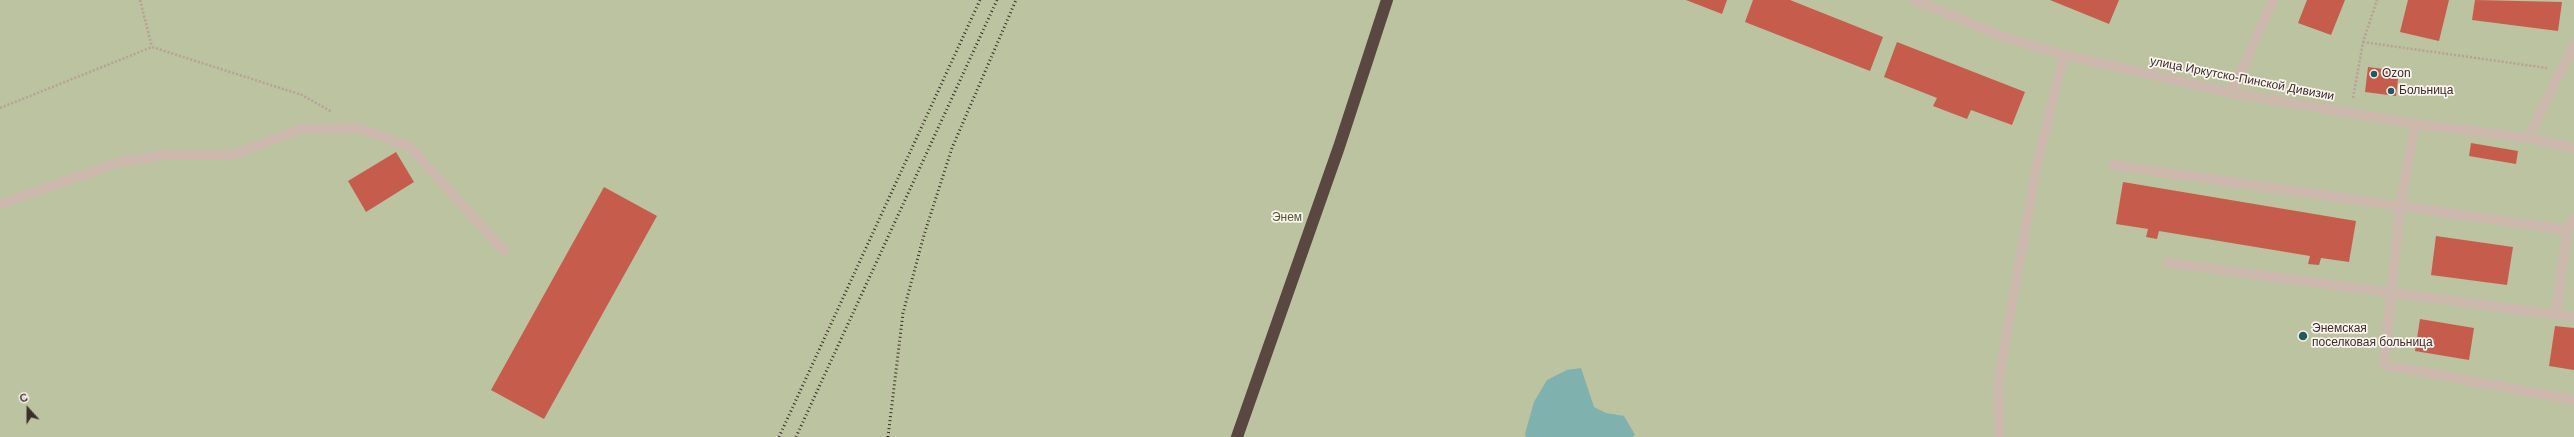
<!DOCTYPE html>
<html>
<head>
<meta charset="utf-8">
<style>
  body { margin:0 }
  #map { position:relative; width:2574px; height:437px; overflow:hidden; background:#f4e9e1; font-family:Helvetica,sans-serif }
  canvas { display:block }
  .north { position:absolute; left:8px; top:389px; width:40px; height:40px; -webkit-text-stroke:3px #fbf3ee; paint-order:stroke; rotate:339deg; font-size:11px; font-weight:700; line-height:16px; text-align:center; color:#3b2e2b }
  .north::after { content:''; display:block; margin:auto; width:14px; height:18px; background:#3b2e2b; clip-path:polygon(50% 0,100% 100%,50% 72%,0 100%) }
</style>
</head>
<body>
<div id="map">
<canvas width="2574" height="437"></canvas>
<div class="north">С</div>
</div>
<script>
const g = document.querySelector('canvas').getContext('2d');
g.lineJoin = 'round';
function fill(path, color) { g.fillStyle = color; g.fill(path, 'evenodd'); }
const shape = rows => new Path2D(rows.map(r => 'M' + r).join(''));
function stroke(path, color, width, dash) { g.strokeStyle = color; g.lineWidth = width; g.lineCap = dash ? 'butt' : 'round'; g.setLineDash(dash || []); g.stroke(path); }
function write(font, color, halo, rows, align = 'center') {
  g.font = font + ' Helvetica,sans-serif'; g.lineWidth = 3.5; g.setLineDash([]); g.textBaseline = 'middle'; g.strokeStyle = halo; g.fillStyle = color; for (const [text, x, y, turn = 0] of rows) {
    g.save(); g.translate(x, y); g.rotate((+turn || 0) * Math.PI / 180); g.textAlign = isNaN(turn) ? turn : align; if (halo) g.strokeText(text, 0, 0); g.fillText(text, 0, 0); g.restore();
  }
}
const green = shape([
  [0,0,2574,0,2574,437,0,437]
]);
const water = shape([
  [1581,368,1594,407,1606,413,1624,416,1635,435,1632,437,1526,437,1525,434,1534,402,1547,380,1567,370]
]);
const building = shape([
  [1686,0,1727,0,1722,14],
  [1753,0,1790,0,1883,37,1870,71,1745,22],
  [2050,0,2119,0,2109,24],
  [2307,0,2345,0,2331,35,2298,23],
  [2408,0,2449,0,2439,41,2400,32],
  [2475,0,2562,2,2558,31,2472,20],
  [1897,42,2025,92,2012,125,1971,110,1967,119,1933,106,1937,98,1884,77],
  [2368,67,2399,71,2396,96,2365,92],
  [2471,143,2518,151,2516,164,2469,156],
  [396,152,414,182,366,212,348,181],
  [2123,182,2356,221,2349,262,2321,258,2319,265,2308,264,2310,256,2159,231,2157,239,2146,237,2148,229,2116,224],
  [604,187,657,216,544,419,491,390],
  [2436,236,2513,247,2507,285,2431,275],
  [2420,319,2474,328,2469,360,2415,351],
  [2555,326,2574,328,2574,370,2549,366]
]);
const path = shape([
  [140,0,152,47],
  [2363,42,2547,68],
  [2353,98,2363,42,2377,0],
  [0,108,152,47,302,95,332,112]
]);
const minor = shape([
  [1914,0,2006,38,2064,55,2232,93,2415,124,2528,138,2574,148],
  [2232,93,2273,0],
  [2415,124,2400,208,2384,365,2574,400],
  [2528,138,2574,45],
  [2113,165,2567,230,2556,314],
  [0,204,120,162,162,155,232,155,302,129,358,128,410,147,504,251],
  [2567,230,2574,218],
  [2168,263,2574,317],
  [1999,437,1998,383,2037,164,2064,55]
]);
const highway = shape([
  [1237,437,1339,147,1387,0]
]);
const rail = shape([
  [779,437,980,0],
  [796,437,997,0],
  [888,437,903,313,924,235,952,148,1016,0]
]);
const markers = [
  [2374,74,4,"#205d5a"],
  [2391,91,4,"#205d5a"],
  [2303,336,5,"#205d5a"]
];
const poiNames = [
  ["Ozon",2382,74],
  ["Больница",2399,91],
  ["Энемская",2312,329],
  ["поселковая больница",2312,343]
];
const streetNames = [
  ["улица Иркутско-Пинской Дивизии",2242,79,11]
];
const parkNames = [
  ["Энем",1287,218]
];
fill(green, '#bbc3a0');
fill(water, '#7fb1ae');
fill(building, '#c65d4c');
stroke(path, '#b8a196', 2.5, [2, 2]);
stroke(minor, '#ccb8ac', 10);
stroke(highway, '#5b4742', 12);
stroke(rail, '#3b2e2b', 3, [1, 3]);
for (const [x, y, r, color] of markers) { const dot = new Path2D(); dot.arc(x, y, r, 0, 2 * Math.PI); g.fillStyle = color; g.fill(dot); stroke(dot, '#fbf3ee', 1.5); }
write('12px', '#3b2e2b', '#fbf3ee', poiNames, 'left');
write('12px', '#3b2e2b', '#fbf3ee', streetNames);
write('12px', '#4e592e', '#fbf3ee', parkNames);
</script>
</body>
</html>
